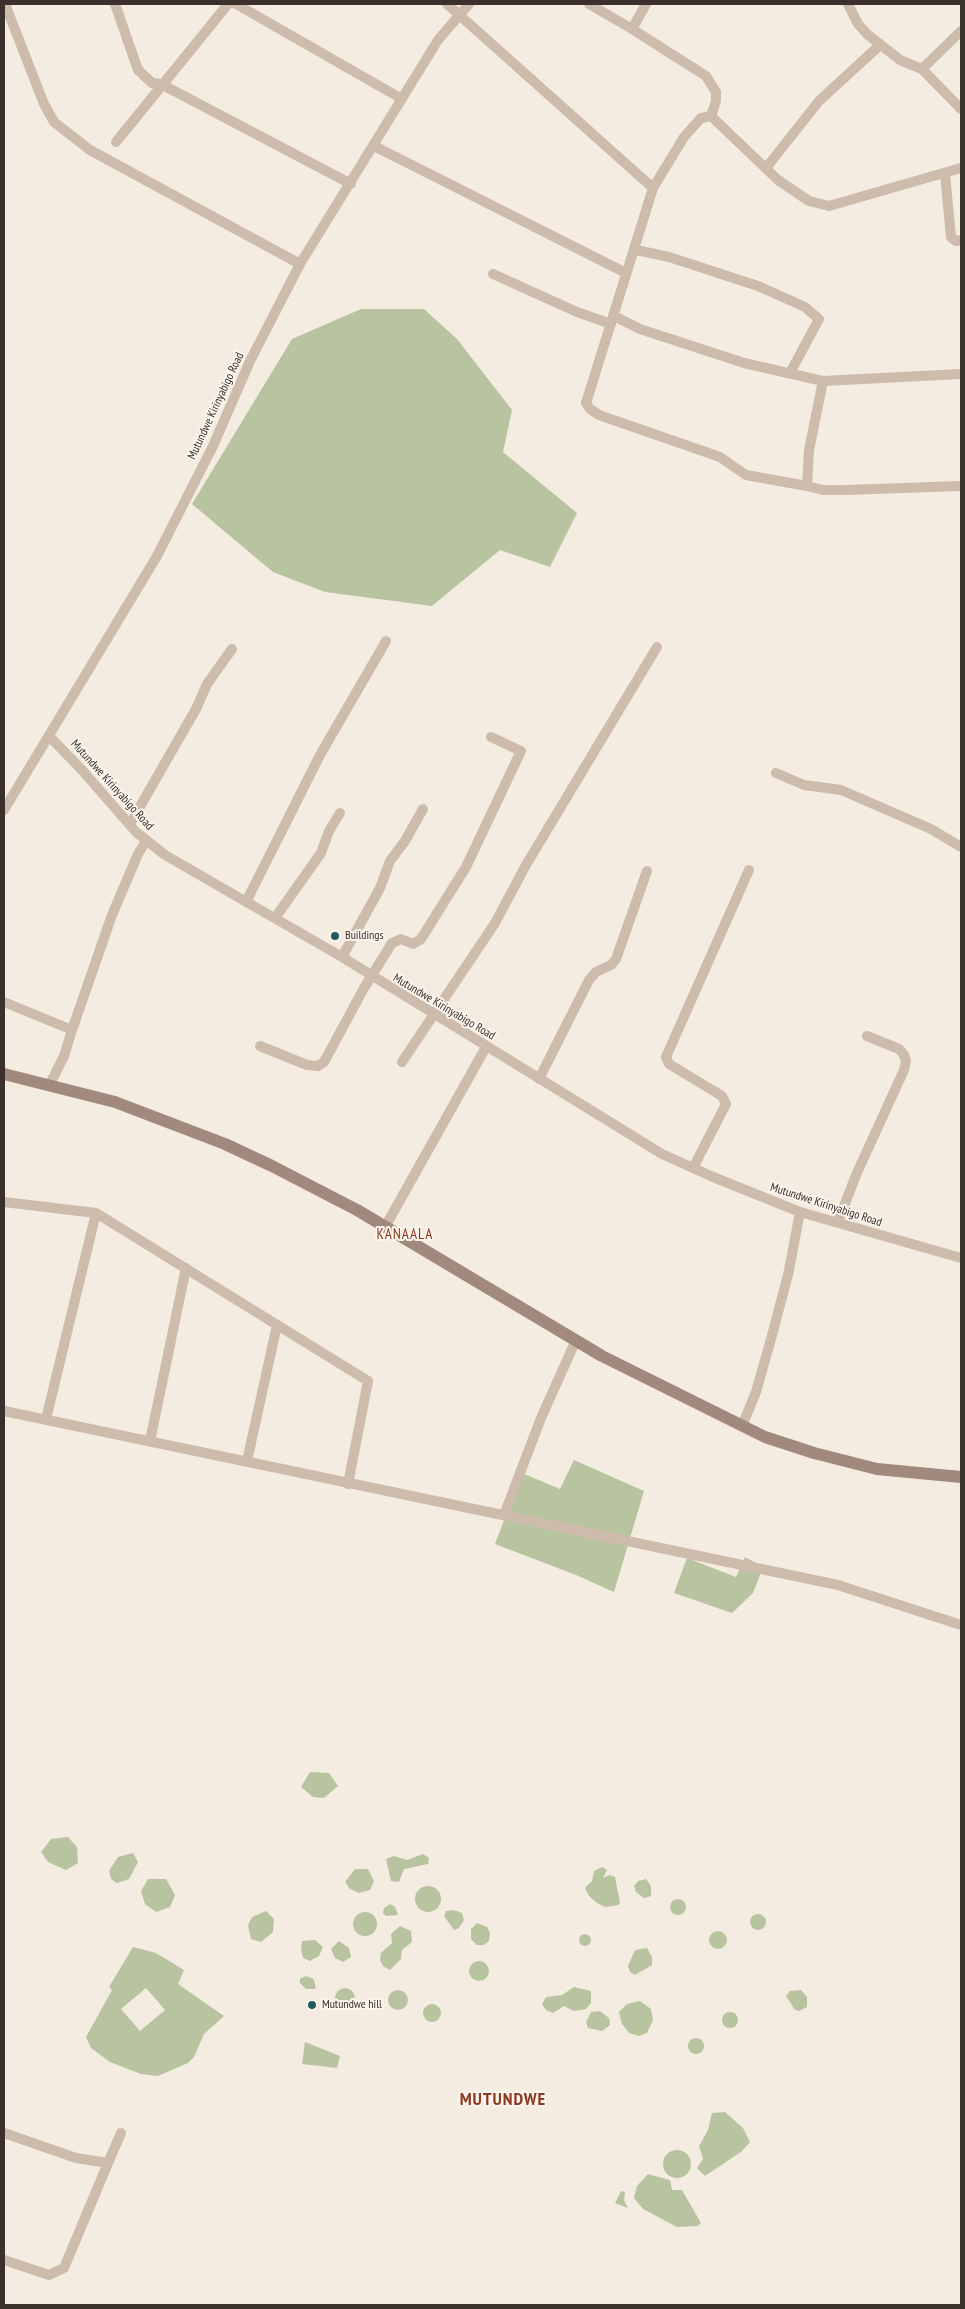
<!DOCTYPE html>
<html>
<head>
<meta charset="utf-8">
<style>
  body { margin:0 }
  #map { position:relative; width:965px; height:2309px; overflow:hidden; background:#f4ebe1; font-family:"PT Sans Narrow",sans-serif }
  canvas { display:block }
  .frame { position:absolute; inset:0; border:5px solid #3b302b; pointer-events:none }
</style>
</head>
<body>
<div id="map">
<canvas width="965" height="2309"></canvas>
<div class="frame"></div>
</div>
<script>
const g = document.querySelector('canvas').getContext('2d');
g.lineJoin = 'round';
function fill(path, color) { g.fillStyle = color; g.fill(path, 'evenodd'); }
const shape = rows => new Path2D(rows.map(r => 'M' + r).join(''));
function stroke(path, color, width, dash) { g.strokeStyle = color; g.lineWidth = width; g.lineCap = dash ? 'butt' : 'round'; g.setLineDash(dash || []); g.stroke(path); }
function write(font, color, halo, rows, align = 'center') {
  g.font = font + ' "PT Sans Narrow",sans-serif'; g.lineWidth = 4; g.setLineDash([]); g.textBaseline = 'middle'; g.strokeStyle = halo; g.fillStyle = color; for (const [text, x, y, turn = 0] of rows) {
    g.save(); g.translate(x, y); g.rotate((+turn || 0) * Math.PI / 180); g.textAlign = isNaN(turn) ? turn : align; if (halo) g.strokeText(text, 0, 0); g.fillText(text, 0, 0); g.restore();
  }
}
const green = shape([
  [361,309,424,309,457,339,512,410,503,452,577,513,550,567,500,550,432,606,325,592,273,572,192,504,292,339],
  [574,1460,644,1491,614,1592,576,1575,495,1544,522,1473,560,1489],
  [745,1557,763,1567,753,1593,732,1613,674,1593,687,1558,736,1577],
  [310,1772,329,1773,338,1786,324,1798,313,1797,301,1787],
  [68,1837,77,1847,78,1863,66,1870,48,1862,41,1852,51,1839],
  [133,1853,138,1862,129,1879,117,1883,111,1879,109,1871,118,1857],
  [423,1854,429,1858,428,1864,404,1869,399,1882,391,1881,386,1859,394,1856,407,1860],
  [602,1867,607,1870,603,1878,610,1875,615,1877,620,1903,618,1905,605,1907,597,1903,589,1896,585,1888,592,1881,594,1871],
  [355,1869,368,1869,374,1881,370,1890,359,1893,350,1889,345,1882],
  [148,1879,166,1879,175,1895,170,1907,156,1912,145,1904,141,1891],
  [646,1879,651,1886,651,1896,644,1898,636,1892,634,1886,638,1881],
  '415 1899a13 13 0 1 1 26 0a13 13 0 1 1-26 0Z',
  '670 1907a8 8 0 1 1 16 0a8 8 0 1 1-16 0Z',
  [390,1904,395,1907,398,1915,386,1916,383,1913,384,1908],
  [454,1910,462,1913,464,1920,459,1928,454,1930,444,1916,446,1911],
  [266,1911,274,1919,273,1932,261,1942,251,1939,248,1925,252,1917],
  '353 1924a12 12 0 1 1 24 0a12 12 0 1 1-24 0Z',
  '750 1922a8 8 0 1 1 16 0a8 8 0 1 1-16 0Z',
  [477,1923,487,1927,490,1933,489,1941,484,1945,477,1945,471,1939,471,1929],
  [400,1926,411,1931,412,1942,402,1950,401,1959,390,1970,383,1966,380,1960,381,1953,392,1943,391,1934],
  '709 1940a9 9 0 1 1 18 0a9 9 0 1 1-18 0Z',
  '579 1940a6 6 0 1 1 12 0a6 6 0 1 1-12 0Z',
  [315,1940,323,1947,319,1956,310,1961,303,1958,301,1950,302,1941],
  [339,1941,349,1948,351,1957,343,1962,335,1958,331,1949],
  [133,1947,156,1953,184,1970,178,1984,224,2016,204,2034,194,2057,188,2063,158,2076,141,2074,110,2062,91,2048,86,2037,112,1990,109,1987],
  [146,1988,165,2010,140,2031,121,2009],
  [647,1948,652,1957,652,1965,635,1975,630,1972,628,1966,635,1950],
  '469 1971a10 10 0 1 1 20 0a10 10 0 1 1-20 0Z',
  [306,1976,314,1979,316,1989,306,1989,300,1983,300,1979],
  [574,1987,591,1991,591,2003,586,2009,574,2011,564,2006,553,2013,546,2010,542,2004,546,1997,562,1995],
  '335 1998a10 10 0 1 1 20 0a10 10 0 1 1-20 0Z',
  [801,1990,807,1997,807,2007,799,2011,795,2010,786,1996,790,1991],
  '388 2000a10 10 0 1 1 20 0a10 10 0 1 1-20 0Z',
  [640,2001,651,2009,653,2020,647,2033,639,2036,629,2033,622,2024,619,2012,627,2004],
  '423 2013a9 9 0 1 1 18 0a9 9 0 1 1-18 0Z',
  [600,2011,609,2018,610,2025,602,2031,588,2028,586,2022,591,2012],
  '722 2020a8 8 0 1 1 16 0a8 8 0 1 1-16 0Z',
  '688 2046a8 8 0 1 1 16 0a8 8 0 1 1-16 0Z',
  [305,2042,340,2056,337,2068,302,2064],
  [725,2112,743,2128,750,2142,741,2152,705,2176,697,2168,703,2159,699,2146,708,2130,712,2113],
  '663 2164a14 14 0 1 1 28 0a14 14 0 1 1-28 0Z',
  [648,2174,670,2180,672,2190,682,2190,701,2223,697,2226,677,2227,643,2209,634,2198,637,2186],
  [621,2191,625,2192,624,2200,628,2208,615,2203]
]);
const street = shape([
  [5,4,44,104,54,122,90,150,300,264],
  [115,4,138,70,152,83,161,84,351,184],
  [236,4,402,99],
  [447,4,653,188],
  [589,4,632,29,706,76,716,92,716,101,711,116],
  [848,4,858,24,867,34,900,60,922,69,961,109],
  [632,29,646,4],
  [922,69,961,31],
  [116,142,228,4],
  [374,146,626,273],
  [766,168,819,101,880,45],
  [945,174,951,237,956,241,961,240],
  [636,250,669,257,758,286,805,307,819,319,790,373],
  [493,274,577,312,611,324],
  [614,316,640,329,744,363,823,381,961,374],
  [823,381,809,450,807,486,823,490,845,490,961,486],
  [807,486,746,475,720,457,599,415,590,409,586,403,653,188,684,137,701,118,711,116,778,180,809,201,829,206,961,168],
  [49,736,82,770,136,832,165,855,342,957,662,1154,713,1177,800,1212,961,1258],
  [776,773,804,785,841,790,931,829,961,847],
  [4,810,157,556,213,446,250,361,300,264,438,40,469,4],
  [130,824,196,709,207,684,232,649],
  [246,902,320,755,386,641],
  [275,918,321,853,329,831,340,813],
  [342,957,380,888,390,861,405,841,423,809],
  [4,1002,72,1030,64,1056,50,1084],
  [72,1030,112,915,138,854,146,841],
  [260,1046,307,1065,318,1066,324,1062,330,1051,364,988,392,943,401,939,413,944,421,939,466,867,521,751,491,737],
  [402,1062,495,923,526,865,657,647],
  [539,1079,589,980,596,972,611,965,616,959,647,871],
  [693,1168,726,1104,722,1096,669,1064,666,1057,749,870],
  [4,1202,96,1213,46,1419],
  [96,1213,368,1381,348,1484],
  [838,1222,856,1175,904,1070,906,1061,904,1055,899,1049,867,1036],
  [385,1227,486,1047],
  [4,1411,838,1585,961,1625],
  [742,1426,756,1392,771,1339,788,1275,800,1212],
  [150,1441,186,1268],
  [247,1461,277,1325],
  [504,1515,541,1418,576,1340],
  [4,2133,76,2158,108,2163,64,2268,49,2275,4,2260],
  [108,2163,121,2133]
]);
const secondary = shape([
  [4,1074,115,1102,225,1144,272,1166,357,1210,602,1356,765,1437,814,1453,877,1469,961,1477]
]);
const markers = [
  [335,936,5,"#1f5a5e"],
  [312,2005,5,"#1f5a5e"]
];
const streetNames = [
  ["Mutundwe Kirinyabigo Road",216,406,-65],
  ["Mutundwe Kirinyabigo Road",112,785,48],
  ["Mutundwe Kirinyabigo Road",444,1007,31],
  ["Mutundwe Kirinyabigo Road",826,1205,18]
];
const poiNames = [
  ["Buildings",345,936],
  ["Mutundwe hill",322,2005]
];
const quarterNames = [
  ["KANAALA",405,1235]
];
const districtNames = [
  ["MUTUNDWE",503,2100]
];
fill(green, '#b8c4a0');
stroke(street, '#cdbbac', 10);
stroke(secondary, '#a18a7d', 12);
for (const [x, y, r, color] of markers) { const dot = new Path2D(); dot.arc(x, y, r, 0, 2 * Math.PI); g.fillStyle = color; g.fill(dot); stroke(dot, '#fbf5ee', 2); }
write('12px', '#3b302b', '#fbf5ee', streetNames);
write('12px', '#3b302b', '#fbf5ee', poiNames, 'left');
g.letterSpacing = '1px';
write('15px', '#8c3b22', '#fbf5ee', quarterNames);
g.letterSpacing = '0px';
g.letterSpacing = '1px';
write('bold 18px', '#8c3b22', '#fbf5ee', districtNames);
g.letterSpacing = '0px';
</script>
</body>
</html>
